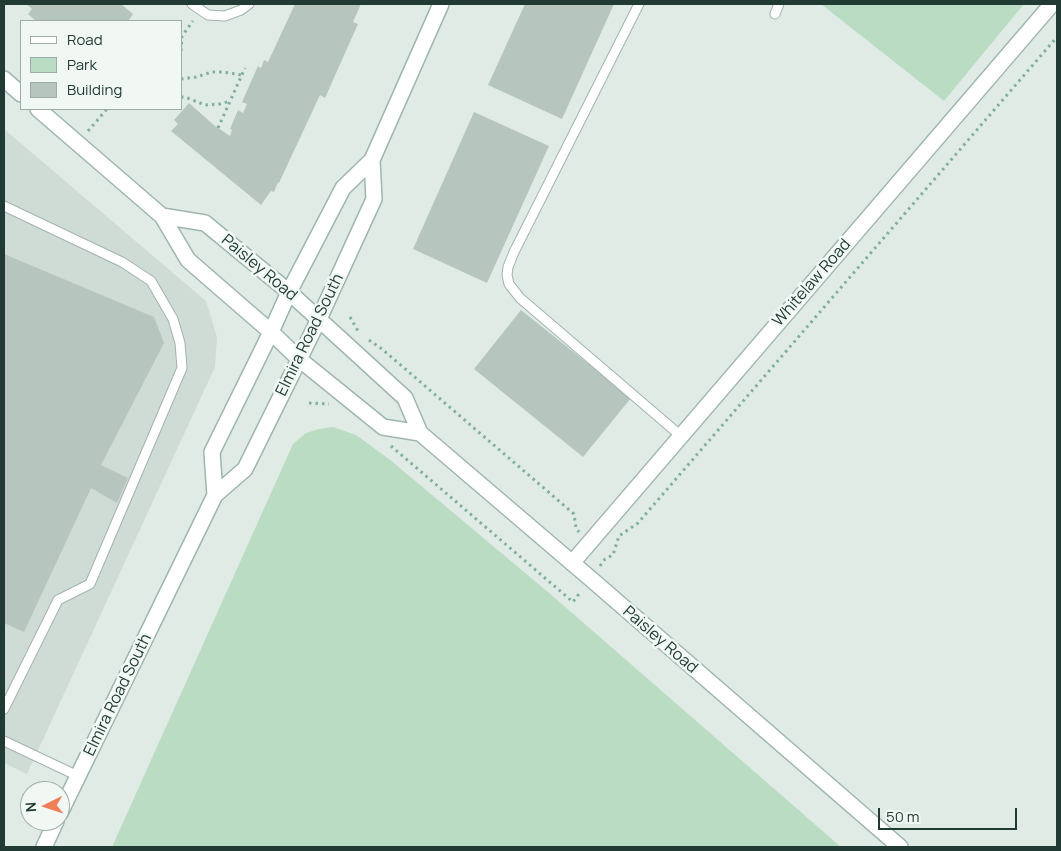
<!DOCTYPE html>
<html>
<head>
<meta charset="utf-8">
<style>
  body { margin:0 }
  #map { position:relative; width:1061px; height:851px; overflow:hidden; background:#e0ebe6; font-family:Manrope,sans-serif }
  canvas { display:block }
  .frame { position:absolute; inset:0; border:5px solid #213b34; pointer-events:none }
  .legend { position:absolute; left:20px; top:20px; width:162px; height:90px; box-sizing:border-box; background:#f1f8f4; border:1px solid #9eaca7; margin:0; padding:6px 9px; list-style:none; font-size:15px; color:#213b34 }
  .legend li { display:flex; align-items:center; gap:10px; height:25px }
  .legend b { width:25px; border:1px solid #9eaca7 }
  .north { position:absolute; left:20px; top:781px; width:50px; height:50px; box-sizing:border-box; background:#f1f8f4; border:1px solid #9eaca7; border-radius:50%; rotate:266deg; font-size:14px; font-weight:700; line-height:20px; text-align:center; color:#213b34 }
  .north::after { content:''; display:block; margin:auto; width:18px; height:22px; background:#ef7f5a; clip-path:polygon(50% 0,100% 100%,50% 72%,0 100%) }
  .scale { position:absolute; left:878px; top:808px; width:139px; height:22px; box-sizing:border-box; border:2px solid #213b34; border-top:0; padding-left:6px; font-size:15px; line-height:18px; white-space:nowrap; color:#213b34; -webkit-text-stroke:4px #f1f8f4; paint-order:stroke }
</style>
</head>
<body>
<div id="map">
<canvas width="1061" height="851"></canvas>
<div class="frame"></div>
<ul class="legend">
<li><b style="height:6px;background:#fff"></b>Road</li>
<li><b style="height:14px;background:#badcc3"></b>Park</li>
<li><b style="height:14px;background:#b6c6bf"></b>Building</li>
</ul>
<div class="north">N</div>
<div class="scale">50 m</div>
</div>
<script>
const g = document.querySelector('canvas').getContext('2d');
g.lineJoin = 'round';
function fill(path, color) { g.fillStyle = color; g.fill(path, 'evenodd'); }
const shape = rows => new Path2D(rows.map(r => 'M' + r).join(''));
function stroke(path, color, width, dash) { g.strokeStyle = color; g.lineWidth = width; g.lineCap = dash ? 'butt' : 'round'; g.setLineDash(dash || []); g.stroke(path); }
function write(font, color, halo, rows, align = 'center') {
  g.font = font + ' Manrope,sans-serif'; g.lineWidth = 5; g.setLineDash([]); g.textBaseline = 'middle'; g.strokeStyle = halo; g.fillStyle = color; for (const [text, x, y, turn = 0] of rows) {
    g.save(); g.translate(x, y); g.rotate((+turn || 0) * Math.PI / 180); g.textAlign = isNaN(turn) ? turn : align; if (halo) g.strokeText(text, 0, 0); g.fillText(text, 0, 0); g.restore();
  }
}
const built = shape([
  [4,129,206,301,217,337,215,367,27,774,4,763]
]);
const green = shape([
  [821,4,1024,4,944,101],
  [333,427,356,435,389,459,548,592,841,847,112,847,293,444,306,433,319,429]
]);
const building = shape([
  [26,4,121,4,133,14,129,20,131,21,36,21,28,14,32,9],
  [295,4,361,4,353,22,358,24,325,98,320,95,279,183,278,182,274,192,271,191,261,205,171,131,178,124,174,120,189,103,215,126,230,136,232,130,230,129,238,110,243,113,247,104,242,102,258,66,261,68,264,60,268,62],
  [525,4,614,4,562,119,488,85],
  [474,112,549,146,487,283,413,249],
  [4,254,154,317,164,343,101,465,128,478,117,503,91,488,24,632,4,623],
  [521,310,631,398,583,457,474,369]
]);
const path = shape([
  [181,51,182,36,193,21],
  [181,79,196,77,212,72,223,72,242,75],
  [181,97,185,97,205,105,220,104,230,101],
  [218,128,245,68],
  [88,131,107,109],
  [350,317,358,331],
  [369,340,382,349,574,514,576,528,579,532],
  [309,403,329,404],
  [391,446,573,602,581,591],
  [600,566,605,559,613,555,619,536,638,523,1057,37]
]);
const lane = shape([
  [192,4,208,15,225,16,241,10,249,4],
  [639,4,514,252,508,267,507,275,509,284,520,298,681,436],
  [775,14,779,4],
  [4,206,122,262,151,281,173,319,180,343,182,368,90,584,58,600,4,709],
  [4,741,78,776]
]);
const secondary = shape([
  [4,79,21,94],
  [38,109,162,216,188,260,271,332,299,359,383,427,420,433],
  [162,216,205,223,289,292,405,398,420,433,591,579,900,847],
  [215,495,212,452,271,332,289,292,343,188,372,160,441,4],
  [572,563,1052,4],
  [60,813,215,495,245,469,319,319,374,199,372,160],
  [44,847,56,821]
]);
const streetNames = [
  ["Paisley Road",259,268,40],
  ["Whitelaw Road",812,283,-49],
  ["Elmira Road South",310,335,-64],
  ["Paisley Road",660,640,41],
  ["Elmira Road South",118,695,-64]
];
fill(built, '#cfdbd5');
fill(green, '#badcc3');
fill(building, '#b6c6bf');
stroke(lane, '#a3b3ad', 11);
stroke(secondary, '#9fb6ae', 18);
stroke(path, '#81aea0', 3, [2.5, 4]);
stroke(lane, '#fff', 9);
stroke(secondary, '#fff', 15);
write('16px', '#213b34', '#f1f8f4', streetNames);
</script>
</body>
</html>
